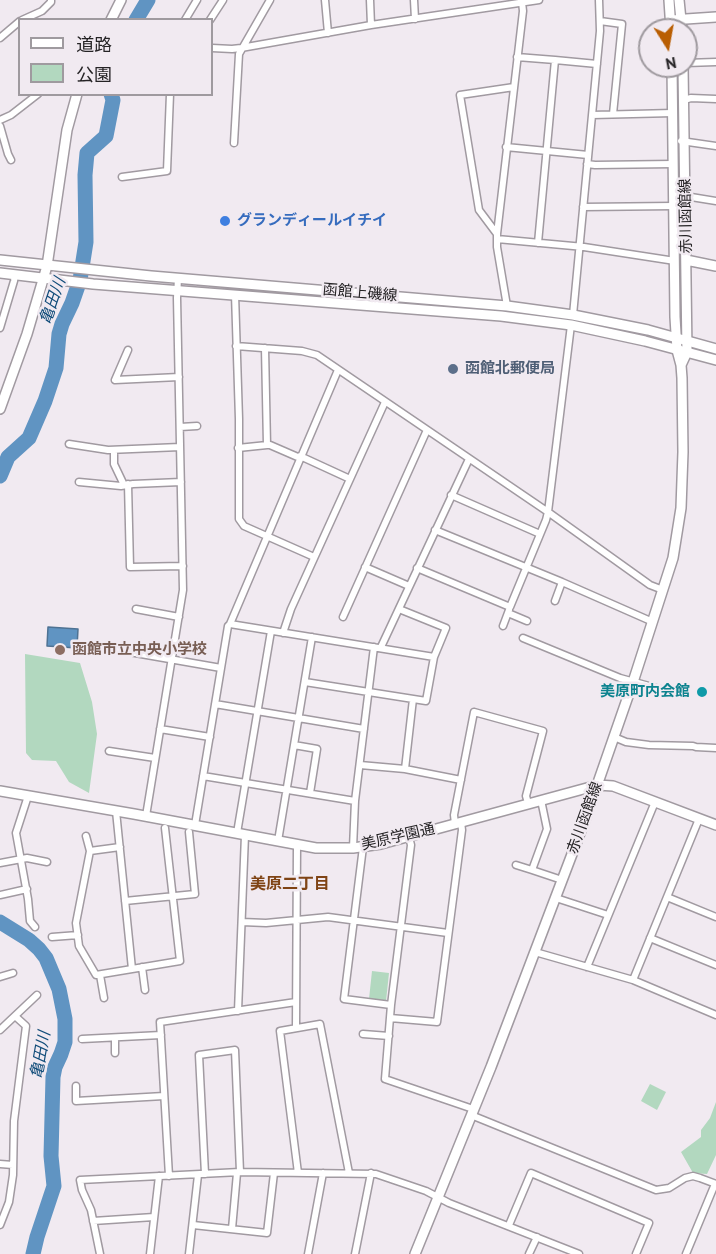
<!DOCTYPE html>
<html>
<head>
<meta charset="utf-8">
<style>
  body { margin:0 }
  #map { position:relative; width:716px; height:1254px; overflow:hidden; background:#f1eaf1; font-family:"PT Sans","Noto Sans JP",sans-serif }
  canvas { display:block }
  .legend { position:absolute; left:18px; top:18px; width:195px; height:78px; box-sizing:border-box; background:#f1eaf1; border:2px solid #9f9a9f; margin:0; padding:8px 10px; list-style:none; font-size:18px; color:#252325 }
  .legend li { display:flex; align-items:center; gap:12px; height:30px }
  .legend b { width:30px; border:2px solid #9f9a9f }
  .north { position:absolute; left:638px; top:18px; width:60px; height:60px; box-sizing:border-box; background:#f1eaf1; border:2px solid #9f9a9f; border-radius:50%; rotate:169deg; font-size:16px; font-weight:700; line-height:24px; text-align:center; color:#252325 }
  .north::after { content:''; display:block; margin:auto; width:21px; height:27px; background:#b95e02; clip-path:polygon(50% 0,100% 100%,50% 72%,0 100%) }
</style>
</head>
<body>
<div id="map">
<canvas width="716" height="1254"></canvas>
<ul class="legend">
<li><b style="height:8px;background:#fff"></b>道路</li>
<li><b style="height:16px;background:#b2d8bf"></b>公園</li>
</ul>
<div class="north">N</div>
</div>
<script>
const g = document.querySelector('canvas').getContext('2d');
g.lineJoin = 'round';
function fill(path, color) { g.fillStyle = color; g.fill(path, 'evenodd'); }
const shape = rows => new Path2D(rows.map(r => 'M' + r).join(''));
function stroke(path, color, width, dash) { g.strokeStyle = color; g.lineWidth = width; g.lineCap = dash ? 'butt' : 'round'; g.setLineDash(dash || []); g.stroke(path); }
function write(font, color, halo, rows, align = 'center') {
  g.font = font + ' "PT Sans","Noto Sans JP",sans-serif'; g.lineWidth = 5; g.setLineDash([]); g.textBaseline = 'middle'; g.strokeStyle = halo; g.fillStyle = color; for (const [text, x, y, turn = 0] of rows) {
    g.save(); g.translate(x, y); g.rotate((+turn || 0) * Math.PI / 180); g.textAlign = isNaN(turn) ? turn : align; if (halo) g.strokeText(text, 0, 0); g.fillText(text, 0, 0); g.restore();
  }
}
const green = shape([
  [25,654,80,663,92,702,97,734,89,793,69,782,56,761,32,760,26,753],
  [372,971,389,973,386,1001,369,999],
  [650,1084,666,1092,657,1110,641,1101],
  [716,1102,716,1155,707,1174,693,1173,681,1152,701,1137,701,1130,710,1118]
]);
const water = shape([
  [48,627,78,629,77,648,47,646,48,627]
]);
const river = shape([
  [136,20,148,0],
  [0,476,8,457,29,438,45,401,56,368,59,334,62,324,72,303,80,280,86,242,85,175,87,153,106,136,113,100,111,94],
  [0,922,29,940,39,949,46,958,59,989,65,1019,65,1042,61,1054,55,1067,53,1077,51,1156,54,1186,37,1237,33,1254]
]);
const street = shape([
  [325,0,328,33],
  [370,0,371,25],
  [414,0,415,19],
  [22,20,42,11,51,2,51,0],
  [185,20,197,0],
  [210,20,223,0],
  [600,21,622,24,613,114],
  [0,38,20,21],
  [212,48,232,49,241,48,371,25,539,0],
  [517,57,555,60,538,243],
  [555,60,597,64],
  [686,63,716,62],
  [684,100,691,98,716,99],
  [592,115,673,113],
  [0,120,11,115,38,94],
  [0,126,8,154,11,160],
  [681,141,716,146],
  [234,143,239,54,270,0],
  [506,147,588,155],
  [587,164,595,165,673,164],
  [122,177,167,171,170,94],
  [685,196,716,201],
  [583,207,674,206],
  [497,234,479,210,460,95,514,87],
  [497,239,584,247,675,261],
  [235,294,239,419,239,519,244,526,314,557],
  [507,306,497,247,497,234,523,11,522,2],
  [573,315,600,31,599,0],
  [0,328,14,281,15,275],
  [236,346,302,351,317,355,548,512,650,585,663,590],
  [128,350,115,380,179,377],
  [180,427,197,426],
  [69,444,108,450,180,447],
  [267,445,270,445,300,458],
  [238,448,267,445,265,348],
  [114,450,114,464,124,485],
  [300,456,350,479],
  [79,482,121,486,133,484,181,482],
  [128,484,130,567,183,566],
  [451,495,540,534],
  [435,530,562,582,653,622],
  [365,567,409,586],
  [417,568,510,607,546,520,548,512,571,325],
  [555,601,562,582],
  [136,609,179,617],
  [508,613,527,621],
  [343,617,427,430],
  [230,624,434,657],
  [503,626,509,610],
  [283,633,291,609,385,402],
  [523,638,620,678,667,691],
  [115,647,118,650,221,668],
  [381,647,469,459],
  [305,682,426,701,434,657,446,628,399,609],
  [215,704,364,729],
  [160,729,210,737],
  [614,737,626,742,649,745,693,746,696,747,716,748],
  [294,745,317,749,310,793],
  [109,751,155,758],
  [360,765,405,769,461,780],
  [405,769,413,699],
  [203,776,355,801],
  [28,796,16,833,28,899,30,921,35,927],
  [541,800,547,829,532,870,562,880],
  [116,811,132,969],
  [146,816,183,590,177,298,178,278],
  [455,824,454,815,474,712,543,731,526,796,528,803],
  [195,825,228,626,230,624,338,370],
  [237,833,271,631],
  [86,836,90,851],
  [409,837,411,845,391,1005,385,1079,473,1109],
  [278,841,312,637],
  [120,847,90,851,76,923,79,946,96,975,180,961,165,828],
  [363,847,344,999,391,1005],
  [353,848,355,801,374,647],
  [0,863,27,858,47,862],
  [516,865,532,870],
  [0,895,27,889],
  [667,897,716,917],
  [556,898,608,915],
  [125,901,195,894,189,832],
  [242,922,266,923,328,917,448,933],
  [52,937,78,935],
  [650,938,716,965],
  [535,952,633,980,716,1015],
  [142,967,145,990],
  [587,967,655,802],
  [100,975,104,998],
  [0,977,13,973],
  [633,980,699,819],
  [238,1011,245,835],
  [390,1018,437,1022,462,830,461,822],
  [296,1028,297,845],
  [0,1030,37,995],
  [363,1034,389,1036],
  [115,1038,115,1053],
  [82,1039,161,1035],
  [76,1086,76,1101,164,1096],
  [471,1115,656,1190,669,1188,685,1178,693,1176,700,1178,716,1184],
  [0,1164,13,1165],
  [298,1173,280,1031,320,1024,349,1173],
  [205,1174,199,1055,235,1050,240,1172],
  [169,1176,160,1022,296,1002],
  [93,1221,154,1217],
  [0,1225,9,1202,13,1175,14,1121,26,1026,15,1016],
  [193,1225,267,1233,274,1173],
  [509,1225,531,1173,649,1223,636,1254],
  [232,1229,237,1173],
  [100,1254,91,1210,82,1190,80,1180,240,1172,376,1174,426,1191,449,1203,579,1254],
  [150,1254,159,1176],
  [189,1254,198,1175],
  [308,1254,323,1173],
  [355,1254,371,1173],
  [529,1254,537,1237],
  [686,1254,715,1184]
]);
const secondary = shape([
  [669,0,671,30],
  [679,0,682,30],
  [111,20,121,0],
  [671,20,716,17],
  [686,260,716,266],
  [681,365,687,352,683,66],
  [0,409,27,334,47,266,67,130,77,94],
  [0,791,134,814,316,848,353,848,381,844,598,785,613,786,716,825],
  [415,1254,491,1067,585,820,633,682,673,558,681,508,683,452,682,378,681,365,677,350,675,317,672,66]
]);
const primary = shape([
  [0,260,151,276,507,306,573,315,648,330,716,349],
  [0,273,93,284,501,316,571,325,645,341,716,360]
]);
const markers = [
  [225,221,6,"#3f7fe0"],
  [453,369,6,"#5c6f8a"],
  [60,650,6,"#8d6e63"],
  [702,692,6,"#0f9aa8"]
];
const streetNames = [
  ["赤川函館線",686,216,-91],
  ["函館上磯線",360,293,5],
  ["赤川函館線",585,818,-70],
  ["美原学園通",398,837,-13]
];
const shopNames = [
  ["グランディールイチイ",237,221]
];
const serviceNames = [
  ["函館北郵便局",465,369]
];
const educationNames = [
  ["函館市立中央小学校",72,650]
];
const cultureNames = [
  ["美原町内会館",690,692]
];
const waterNames = [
  ["亀田川",53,301,-71],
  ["亀田川",41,1055,-80]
];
const neighbourhoodNames = [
  ["美原二丁目",290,884]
];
fill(green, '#b2d8bf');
fill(water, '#6094c2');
stroke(water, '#4e7293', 1.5);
stroke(river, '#6094c2', 15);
stroke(street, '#a19aa1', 9);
stroke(secondary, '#a19aa1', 12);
stroke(primary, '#a19aa1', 12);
stroke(street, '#fff', 6);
stroke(secondary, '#fff', 9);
stroke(primary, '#fff', 9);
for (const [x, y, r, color] of markers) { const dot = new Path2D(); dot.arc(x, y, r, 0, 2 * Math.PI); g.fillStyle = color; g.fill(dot); stroke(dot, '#f1eaf1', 2); }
write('15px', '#252325', '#f1eaf1', streetNames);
write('bold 15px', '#366cbe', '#f1eaf1', shopNames, 'left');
write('bold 15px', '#4e5e75', '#f1eaf1', serviceNames, 'left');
write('bold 15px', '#785e54', '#f1eaf1', educationNames, 'left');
write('bold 15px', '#0d838f', '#f1eaf1', cultureNames, 'right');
write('italic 16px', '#124d7a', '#f1eaf1', waterNames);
write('bold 16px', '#7f4415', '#f1eaf1', neighbourhoodNames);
</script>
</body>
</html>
